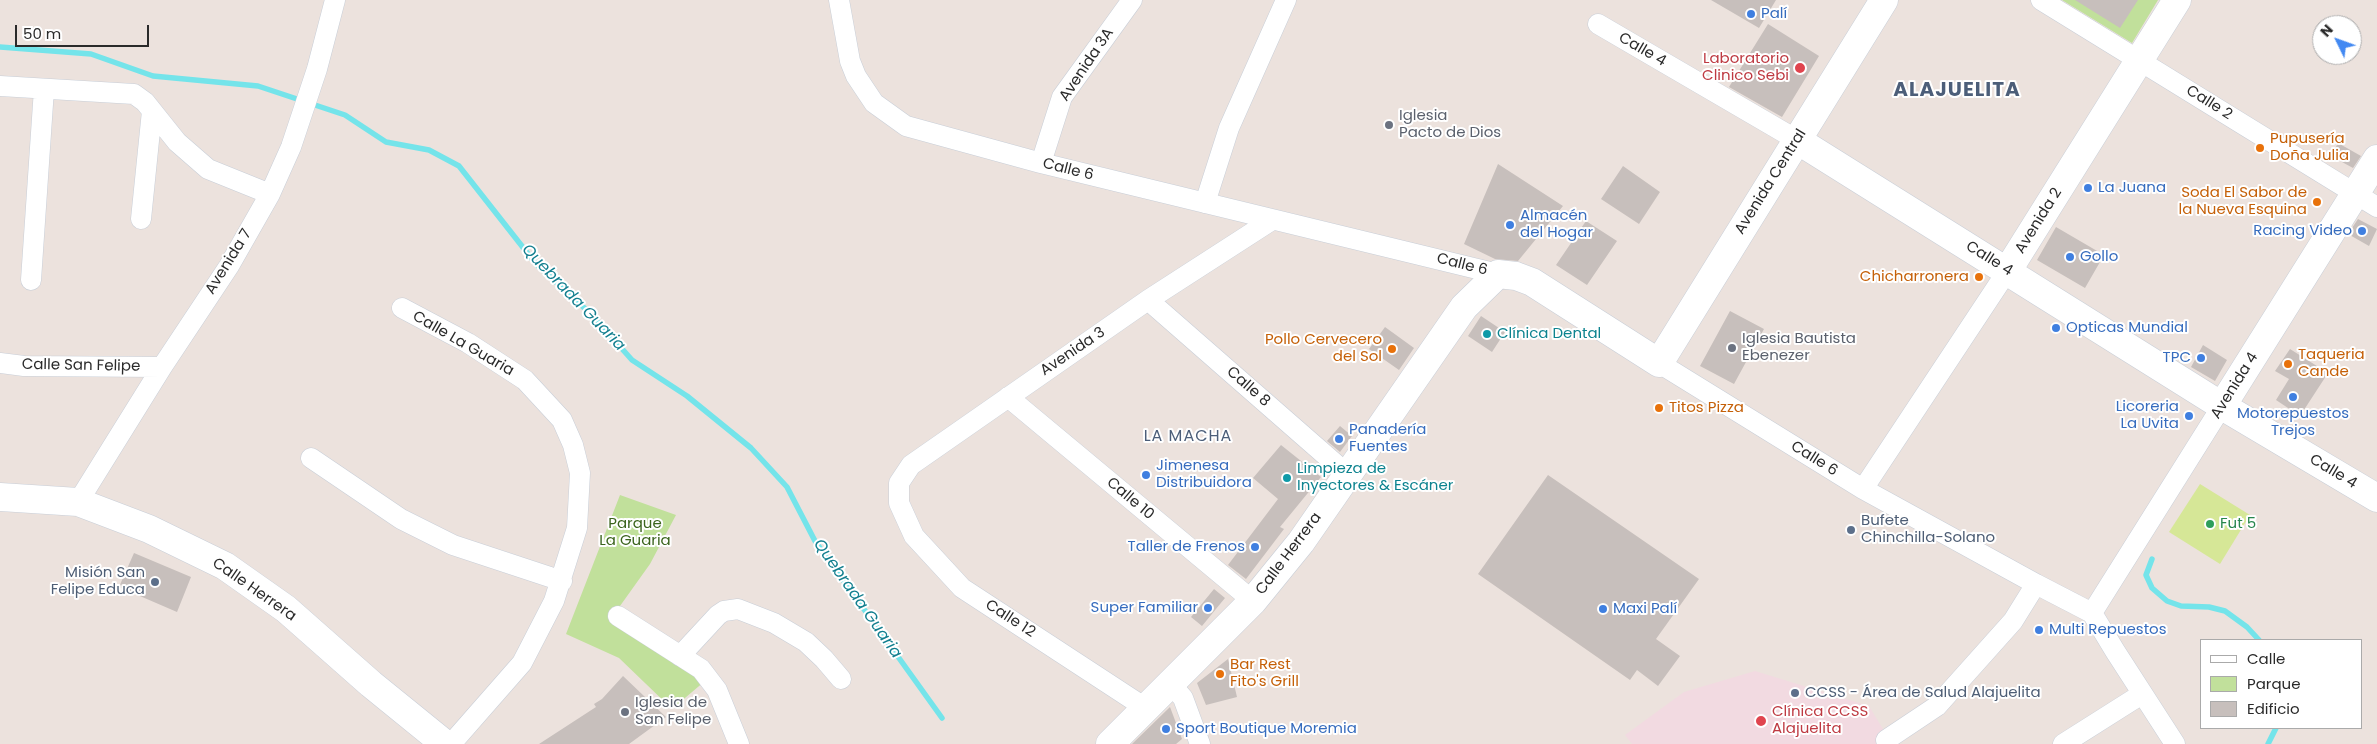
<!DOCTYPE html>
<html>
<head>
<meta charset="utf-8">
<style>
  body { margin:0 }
  #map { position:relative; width:2377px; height:744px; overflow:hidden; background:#ece2dd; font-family:Poppins,sans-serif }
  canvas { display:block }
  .legend { position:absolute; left:2200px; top:639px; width:162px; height:90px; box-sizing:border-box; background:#fff; border:1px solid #aaa; margin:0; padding:6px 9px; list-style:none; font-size:15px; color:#2a2a2a }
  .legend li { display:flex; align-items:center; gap:10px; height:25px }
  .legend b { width:25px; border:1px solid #aaa }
  .north { position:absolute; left:2312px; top:15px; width:50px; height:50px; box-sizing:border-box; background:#fff; border:1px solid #aaa; border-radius:50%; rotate:312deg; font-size:14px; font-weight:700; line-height:20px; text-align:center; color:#2a2a2a }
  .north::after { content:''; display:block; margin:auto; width:18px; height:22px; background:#4389f2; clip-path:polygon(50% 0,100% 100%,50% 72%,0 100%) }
  .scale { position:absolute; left:15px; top:25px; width:134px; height:22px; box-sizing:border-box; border:2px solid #2a2a2a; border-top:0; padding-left:6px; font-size:15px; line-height:18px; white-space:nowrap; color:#2a2a2a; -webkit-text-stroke:4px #fff; paint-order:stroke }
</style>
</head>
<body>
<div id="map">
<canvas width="2377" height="744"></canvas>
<ul class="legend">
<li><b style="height:6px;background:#fff"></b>Calle</li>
<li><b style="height:14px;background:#c1e09b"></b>Parque</li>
<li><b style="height:14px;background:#c7bfbc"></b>Edificio</li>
</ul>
<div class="north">N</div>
<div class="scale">50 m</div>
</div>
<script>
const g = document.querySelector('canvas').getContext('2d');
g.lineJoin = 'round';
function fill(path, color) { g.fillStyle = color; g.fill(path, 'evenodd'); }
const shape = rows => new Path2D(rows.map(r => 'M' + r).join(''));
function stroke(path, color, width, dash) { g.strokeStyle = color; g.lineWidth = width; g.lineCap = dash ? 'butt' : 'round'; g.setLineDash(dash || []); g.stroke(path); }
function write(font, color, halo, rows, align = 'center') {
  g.font = font + ' Poppins,sans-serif'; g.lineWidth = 4; g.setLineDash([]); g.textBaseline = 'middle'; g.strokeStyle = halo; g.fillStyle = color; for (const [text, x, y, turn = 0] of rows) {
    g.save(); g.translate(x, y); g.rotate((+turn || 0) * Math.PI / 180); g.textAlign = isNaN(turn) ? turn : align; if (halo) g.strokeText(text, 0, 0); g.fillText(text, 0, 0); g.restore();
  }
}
const medical = shape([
  [1755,671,1869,706,1892,744,1632,744,1625,735,1684,692]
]);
const green = shape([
  [2062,0,2158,0,2132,43],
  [620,495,676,515,650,564,610,620,705,681,672,709,619,658,566,634]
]);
const pitch = shape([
  [2200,484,2250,515,2220,564,2169,532]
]);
const stream = shape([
  [0,47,91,54,153,76,258,86,345,115,386,142,429,150,459,166,536,264,592,315,632,360,687,396,751,448,787,487,815,541,942,718],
  [2152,559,2146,575,2152,588,2167,601,2181,606,2209,607,2225,611,2247,627,2259,640],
  [2268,744,2276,728]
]);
const building = shape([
  [1711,0,1776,0,1759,28],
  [2075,0,2138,0,2120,28],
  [1768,24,1819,56,1782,117,1729,87],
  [2338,143,2361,156,2353,168,2331,156],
  [1498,164,1563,206,1518,261,1495,259,1464,244],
  [1623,166,1660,192,1639,224,1601,199],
  [2358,219,2377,229,2369,246,2348,234],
  [1586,221,1617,241,1587,285,1556,265],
  [2056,227,2104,255,2085,288,2037,260],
  [1730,311,1764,329,1734,384,1700,366],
  [1481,316,1505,332,1492,352,1468,336],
  [1385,327,1414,348,1399,370,1369,349],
  [2203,345,2227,360,2215,381,2191,367],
  [2290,349,2328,373,2300,416,2276,400,2289,379,2275,371],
  [1340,426,1352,436,1340,452,1327,441],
  [1281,445,1321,477,1280,527,1284,529,1246,579,1228,565,1278,499,1253,478],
  [1548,475,1699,579,1656,639,1680,656,1658,686,1637,670,1630,680,1478,574],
  [134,553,191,577,177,612,119,587],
  [1214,589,1225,598,1202,626,1191,617],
  [1228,659,1237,697,1206,705,1197,683],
  [623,676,666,717,629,744,539,744,596,707,594,704,602,699],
  [1170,707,1182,739,1176,744,1132,744]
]);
const street = shape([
  [839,0,850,61,856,76,874,103,906,126,1041,163,1498,274],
  [2041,0,2377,207],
  [1598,24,1797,140],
  [0,86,134,94,145,102,177,142,208,169,270,194],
  [1041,163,1062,97,1132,0],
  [1205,203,1229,128,1286,0],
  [141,219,152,111],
  [31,280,44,89],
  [1148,300,1347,474],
  [402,308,468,343,525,380,562,420,573,445,580,473,577,528,554,601,522,663,451,744],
  [0,363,24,366,162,367],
  [1659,363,1863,489,2036,584,2092,613],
  [1008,397,1253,601],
  [311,458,401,519,453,545,562,581],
  [1863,489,2008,270],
  [78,502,162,367,229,266,270,194,291,147,317,69,335,0],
  [2092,613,2222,406],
  [2092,613,2115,651,2175,744],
  [618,616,701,669,717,690,739,744],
  [680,656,718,615,724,611,738,609,774,623,806,642,824,659,841,679],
  [1171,684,1183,698,1200,744],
  [1147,709,962,588,914,536,899,503,899,483,911,465,1148,300,1272,220],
  [1886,740,1937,706,2013,621,2036,584],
  [2063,744,2142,694]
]);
const secondary = shape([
  [1797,140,2222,406,2377,498],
  [2008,270,2177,0],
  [2222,406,2377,159],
  [0,497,78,502,149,529,225,566,286,609,371,684,445,744],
  [1110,744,1253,601,1301,542,1464,307,1498,274,1516,276,1532,282,1659,363,1884,0]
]);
const markers = [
  [1751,14,5,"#3f7fe0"],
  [1800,68,6,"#e0444e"],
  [1389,125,5,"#6b7280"],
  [2260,148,5,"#e8710a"],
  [2088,188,5,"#3f7fe0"],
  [2317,202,5,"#e8710a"],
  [1510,225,5,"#3f7fe0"],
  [2362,231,5,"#3f7fe0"],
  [2070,257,5,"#3f7fe0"],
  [1979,277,5,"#e8710a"],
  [2056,328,5,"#3f7fe0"],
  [1487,334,5,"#0f9aa8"],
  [1732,348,5,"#6b7280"],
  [1392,349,5,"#e8710a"],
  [2201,358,5,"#3f7fe0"],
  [2288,364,5,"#e8710a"],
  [2293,397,5,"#3f7fe0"],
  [1659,408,5,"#e8710a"],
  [2189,416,5,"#3f7fe0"],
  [1339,439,5,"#3f7fe0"],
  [1146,475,5,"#3f7fe0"],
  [1287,478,5,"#0f9aa8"],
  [2210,524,5,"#2e9e5b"],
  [1851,530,5,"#5c6f8a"],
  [1255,547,5,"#3f7fe0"],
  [155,582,5,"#5c6f8a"],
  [1208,608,5,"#3f7fe0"],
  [1603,609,5,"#3f7fe0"],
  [2039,630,5,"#3f7fe0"],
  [1220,674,5,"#e8710a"],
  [1795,693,5,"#5c6f8a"],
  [625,712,5,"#6b7280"],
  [1761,721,6,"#e0444e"],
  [1166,729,5,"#3f7fe0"]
];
const shopNames = [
  ["Palí",1761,14],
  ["La Juana",2098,188],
  ["Almacén",1520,216],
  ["del Hogar",1520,233],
  ["Racing Video",2352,231,"right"],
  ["Gollo",2080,257],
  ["Opticas Mundial",2066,328],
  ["TPC",2191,358,"right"],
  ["Licoreria",2179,407,"right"],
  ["La Uvita",2179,424,"right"],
  ["Motorepuestos",2293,414,"center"],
  ["Trejos",2293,431,"center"],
  ["Panadería",1349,430],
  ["Fuentes",1349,447],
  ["Jimenesa",1156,466],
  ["Distribuidora",1156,483],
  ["Taller de Frenos",1245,547,"right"],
  ["Super Familiar",1198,608,"right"],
  ["Maxi Palí",1613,609],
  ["Multi Repuestos",2049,630],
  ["Sport Boutique Moremia",1176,729]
];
const streetNames = [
  ["Calle 4",1642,50,30],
  ["Avenida 3A",1087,65,-56],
  ["Calle 2",2209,103,32],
  ["Calle 6",1068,170,14],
  ["Avenida Central",1771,182,-58],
  ["Avenida 2",2039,221,-58],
  ["Calle 4",1989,259,32],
  ["Avenida 7",229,262,-58],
  ["Calle 6",1462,265,14],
  ["Calle La Guaria",463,344,30],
  ["Avenida 3",1073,352,-34],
  ["Calle San Felipe",81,366,1],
  ["Avenida 4",2235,386,-58],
  ["Calle 8",1248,387,41],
  ["Calle 6",1814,459,32],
  ["Calle 4",2333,472,31],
  ["Calle 10",1130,499,40],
  ["Calle Herrera",1289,554,-53],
  ["Calle Herrera",254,590,35],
  ["Calle 12",1010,619,33]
];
const healthNames = [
  ["Laboratorio",1789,59],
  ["Clinico Sebi",1789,76],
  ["Clínica CCSS",1772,712,"left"],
  ["Alajuelita",1772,729,"left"]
];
const worshipNames = [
  ["Iglesia",1399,116],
  ["Pacto de Dios",1399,133],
  ["Iglesia Bautista",1742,339],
  ["Ebenezer",1742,356],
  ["Iglesia de",635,703],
  ["San Felipe",635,720]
];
const foodNames = [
  ["Pupusería",2270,139],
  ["Doña Julia",2270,156],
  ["Soda El Sabor de",2307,193,"right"],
  ["la Nueva Esquina",2307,210,"right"],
  ["Chicharronera",1969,277,"right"],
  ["Pollo Cervecero",1382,340,"right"],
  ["del Sol",1382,357,"right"],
  ["Taqueria",2298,355],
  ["Cande",2298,372],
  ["Titos Pizza",1669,408],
  ["Bar Rest",1230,665],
  ["Fito's Grill",1230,682]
];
const cultureNames = [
  ["Clínica Dental",1497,334],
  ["Limpieza de",1297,469],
  ["Inyectores & Escáner",1297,486]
];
const serviceNames = [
  ["Bufete",1861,521],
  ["Chinchilla-Solano",1861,538],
  ["Misión San",145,573,"right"],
  ["Felipe Educa",145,590,"right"],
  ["CCSS - Área de Salud Alajuelita",1805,693]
];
const parkNames = [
  ["Parque",635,524],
  ["La Guaria",635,541]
];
const leisureNames = [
  ["Fut 5",2220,524]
];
const waterNames = [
  ["Quebrada Guaria",573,298,46],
  ["Quebrada Guaria",857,599,55]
];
const neighbourhoodNames = [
  ["LA MACHA",1188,437]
];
const districtNames = [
  ["ALAJUELITA",1957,91]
];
fill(medical, '#f2dae1');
fill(green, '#c1e09b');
fill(pitch, '#d6e797');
stroke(stream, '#74e4ea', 5.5);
fill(building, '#c7bfbc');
stroke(street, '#c8ced7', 21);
stroke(secondary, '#c8ced7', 29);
stroke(street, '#fff', 20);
stroke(secondary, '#fff', 28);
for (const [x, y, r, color] of markers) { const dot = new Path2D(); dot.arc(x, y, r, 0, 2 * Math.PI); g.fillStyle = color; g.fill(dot); stroke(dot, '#fff', 2); }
write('15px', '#366cbe', '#fff', shopNames, 'left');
write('15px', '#2a2a2a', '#fff', streetNames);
write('15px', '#be3a42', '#fff', healthNames, 'right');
write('15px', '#5b616d', '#fff', worshipNames, 'left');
write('15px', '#c56008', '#fff', foodNames, 'left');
write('15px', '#0d838f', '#fff', cultureNames, 'left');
write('15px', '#4e5e75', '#fff', serviceNames, 'left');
write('15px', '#3b641d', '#fff', parkNames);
write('15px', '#27864d', '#fff', leisureNames, 'left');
write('italic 16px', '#137f8f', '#fff', waterNames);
g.letterSpacing = '1px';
write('16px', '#4c5e79', '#fff', neighbourhoodNames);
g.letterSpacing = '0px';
g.letterSpacing = '1px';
write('bold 20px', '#4c5e79', '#fff', districtNames);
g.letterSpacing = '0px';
</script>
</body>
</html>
